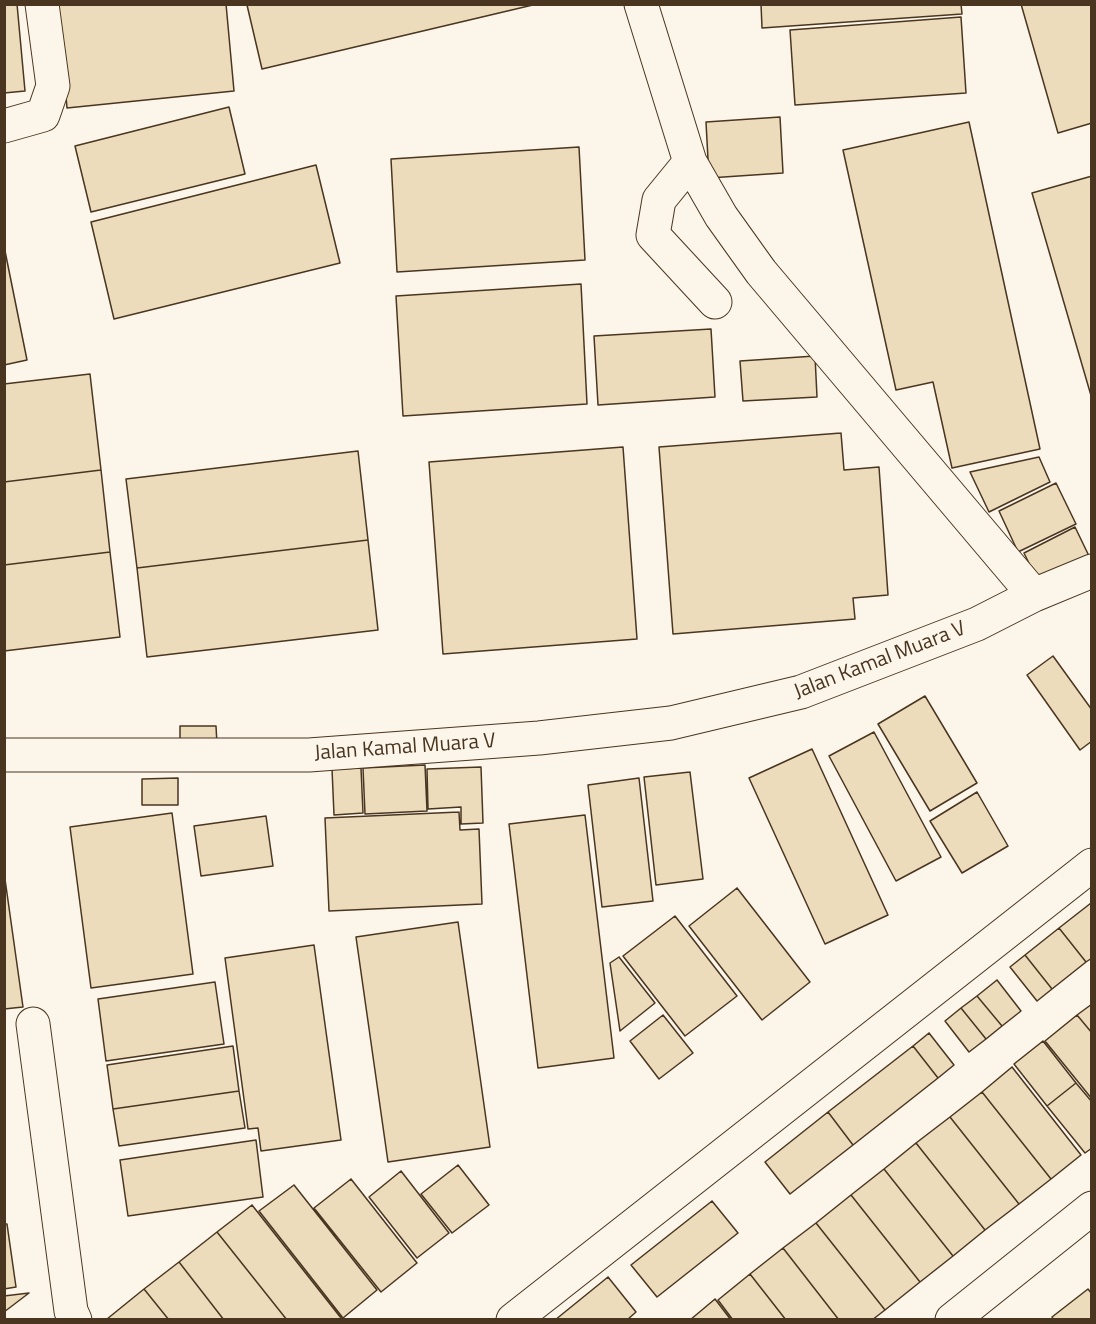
<!DOCTYPE html>
<html>
<head>
<meta charset="utf-8">
<style>
  body { margin:0 }
  #map { position:relative; width:1096px; height:1324px; overflow:hidden; background:#fbf6e9; font-family:"Titillium Web",sans-serif }
  canvas { display:block }
  .frame { position:absolute; inset:0; border:6px solid #4a3520; pointer-events:none }
</style>
</head>
<body>
<div id="map">
<canvas width="1096" height="1324"></canvas>
<div class="frame"></div>
</div>
<script>
const g = document.querySelector('canvas').getContext('2d');
g.lineJoin = 'round';
function fill(path, color) { g.fillStyle = color; g.fill(path, 'evenodd'); }
const shape = rows => new Path2D(rows.map(r => 'M' + r).join(''));
function stroke(path, color, width, dash) { g.strokeStyle = color; g.lineWidth = width; g.lineCap = dash ? 'butt' : 'round'; g.setLineDash(dash || []); g.stroke(path); }
function write(font, color, halo, rows, align = 'center') {
  g.font = font + ' "Titillium Web",sans-serif'; g.lineWidth = 4.5; g.setLineDash([]); g.textBaseline = 'middle'; g.strokeStyle = halo; g.fillStyle = color; for (const [text, x, y, turn = 0] of rows) {
    g.save(); g.translate(x, y); g.rotate((+turn || 0) * Math.PI / 180); g.textAlign = isNaN(turn) ? turn : align; if (halo) g.strokeText(text, 0, 0); g.fillText(text, 0, 0); g.restore();
  }
}
const building = shape([
  [4,4,17,4,25,91,4,93,4,4],
  [58,4,226,4,234,91,67,108,58,4],
  [242,4,537,4,262,69,247,5,242,4],
  [761,4,961,4,962,14,762,28,761,4],
  [1021,4,1092,4,1092,123,1058,133,1021,4],
  [961,17,966,93,795,105,790,30,961,17],
  [229,107,245,174,91,212,75,146,229,107],
  [780,117,783,173,709,178,706,122,780,117],
  [969,122,1040,449,952,468,933,382,896,390,843,150,969,122],
  [579,147,585,260,397,272,391,159,579,147],
  [316,165,340,263,114,319,91,222,316,165],
  [1092,176,1092,399,1032,193,1092,176],
  [4,246,27,360,4,365,4,246],
  [581,284,587,404,403,416,396,296,581,284],
  [711,329,715,397,598,405,594,336,711,329],
  [815,356,817,397,743,401,740,361,815,356],
  [90,374,101,470,4,482,4,384,90,374],
  [841,433,844,470,879,467,888,595,853,598,855,619,673,634,659,447,841,433],
  [623,447,637,639,443,654,429,462,623,447],
  [358,451,368,540,137,568,126,479,358,451],
  [1039,457,1050,482,989,512,970,472,1039,457],
  [101,470,110,552,4,565,4,482,101,470],
  [1056,483,1076,524,1018,552,999,511,1056,483],
  [1075,527,1089,556,1038,582,1024,553,1075,527],
  [368,540,378,630,147,657,137,568,368,540],
  [110,552,120,637,4,651,4,565,110,552],
  [1053,656,1092,710,1092,741,1080,750,1027,675,1053,656],
  [925,696,977,783,930,811,878,724,925,696],
  [180,726,216,726,217,744,180,745,180,726],
  [874,732,941,857,896,881,829,756,874,732],
  [812,749,888,915,825,944,749,778,812,749],
  [425,765,427,811,365,814,363,768,425,765],
  [481,767,483,823,461,824,461,807,428,809,427,769,481,767],
  [361,768,363,813,334,815,332,769,361,768],
  [690,772,703,879,656,885,644,777,690,772],
  [178,778,178,805,142,805,142,779,178,778],
  [639,778,653,901,602,907,588,785,639,778],
  [977,792,1008,846,962,873,930,821,977,792],
  [459,812,460,830,479,829,482,904,329,911,325,818,459,812],
  [172,813,193,974,91,988,70,827,172,813],
  [585,815,614,1058,538,1068,509,824,585,815],
  [266,816,273,866,201,876,194,826,266,816],
  [4,872,23,1007,4,1009,4,872],
  [737,888,810,982,762,1020,689,926,737,888],
  [1091,903,1092,958,1086,962,1059,928,1091,903],
  [675,916,737,996,685,1036,623,956,675,916],
  [458,922,490,1147,388,1162,356,937,458,922],
  [1059,928,1086,962,1052,989,1025,955,1059,928],
  [314,945,341,1140,261,1151,258,1128,248,1129,225,958,314,945],
  [1025,955,1052,989,1037,1001,1010,967,1025,955],
  [619,957,655,1003,620,1031,610,963,619,957],
  [997,980,1021,1011,1002,1026,977,996,997,980],
  [215,982,224,1044,106,1061,98,999,215,982],
  [977,996,1002,1026,986,1039,961,1008,977,996],
  [1092,1004,1092,1033,1077,1015,1092,1004],
  [961,1008,986,1039,969,1052,945,1021,961,1008],
  [663,1015,693,1053,659,1079,630,1041,663,1015],
  [1077,1015,1092,1033,1092,1099,1045,1041,1077,1015],
  [929,1033,954,1065,938,1078,913,1046,929,1033],
  [1043,1041,1076,1083,1047,1106,1014,1064,1043,1041],
  [233,1046,239,1091,113,1109,107,1065,233,1046],
  [913,1046,938,1078,853,1145,828,1112,913,1046],
  [1012,1067,1081,1155,1051,1179,982,1092,1012,1067],
  [1076,1083,1092,1102,1092,1148,1085,1153,1047,1106,1076,1083],
  [239,1091,245,1128,119,1146,113,1109,239,1091],
  [982,1092,1051,1179,1019,1204,950,1117,982,1092],
  [828,1112,853,1145,790,1194,765,1162,828,1112],
  [950,1117,1019,1204,985,1230,916,1143,950,1117],
  [256,1140,263,1197,128,1216,120,1160,256,1140],
  [916,1143,985,1230,953,1256,884,1169,916,1143],
  [458,1165,489,1205,452,1233,421,1194,458,1165],
  [884,1169,953,1256,920,1282,851,1195,884,1169],
  [401,1171,449,1233,417,1258,369,1197,401,1171],
  [351,1179,417,1263,381,1292,314,1208,351,1179],
  [294,1185,377,1290,343,1318,259,1211,294,1185],
  [851,1195,920,1282,885,1310,816,1223,851,1195],
  [712,1201,738,1233,657,1297,631,1265,712,1201],
  [252,1205,341,1318,340,1320,287,1320,217,1232,252,1205],
  [816,1223,885,1310,872,1320,839,1320,783,1248,816,1223],
  [4,1224,7,1224,16,1287,4,1289,4,1224],
  [217,1232,287,1320,224,1320,179,1262,217,1232],
  [783,1248,839,1320,786,1320,750,1274,783,1248],
  [179,1262,224,1320,169,1320,144,1289,179,1262],
  [750,1274,786,1320,733,1320,718,1300,750,1274],
  [608,1277,636,1312,627,1320,555,1320,608,1277],
  [144,1289,169,1320,107,1320,107,1319,144,1289],
  [1088,1289,1092,1294,1092,1320,1054,1320,1052,1317,1088,1289],
  [29,1293,4,1312,4,1296,29,1293],
  [715,1299,731,1320,690,1320,715,1299]
]);
const minor = shape([
  [4,126,43,115,53,86,42,4],
  [690,162,659,200,653,235,715,302],
  [1034,595,1092,571],
  [4,755,309,755,539,738,671,723,801,692,977,624,1034,595,761,272,721,216,690,162,641,4],
  [33,1024,71,1311,75,1320],
  [513,1320,1092,865],
  [952,1320,1092,1208]
]);
const streetNames = [
  ["Jalan Kamal Muara V",880,661,-21],
  ["Jalan Kamal Muara V",405,748,-4]
];
fill(building, '#ecdcbc');
stroke(building, '#4a3520', 1.5);
stroke(minor, '#4a3520', 35);
stroke(minor, '#fbf6e9', 33);
write('21px', '#4a3520', '#fbf6e9', streetNames);
</script>
</body>
</html>
